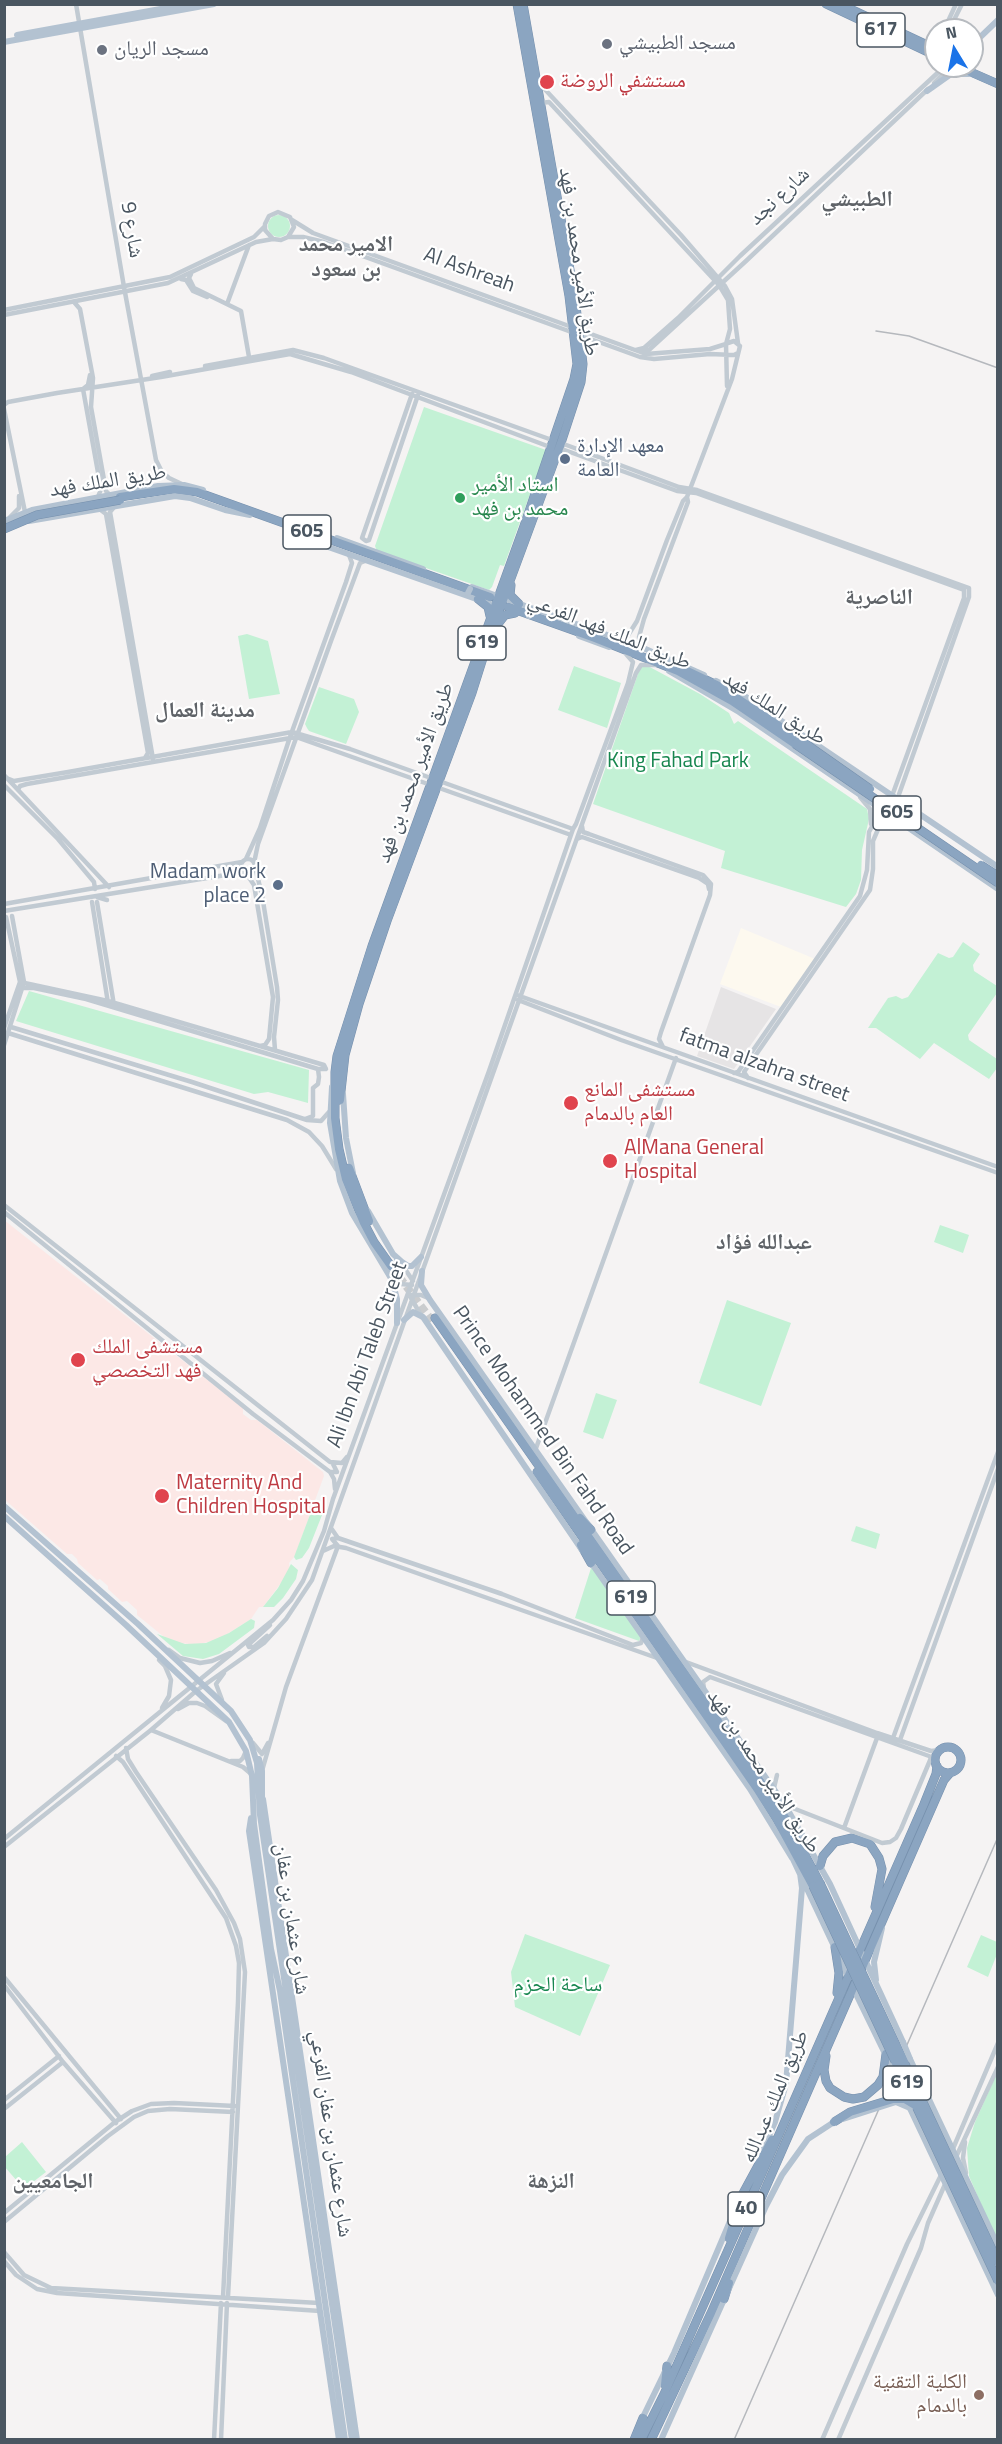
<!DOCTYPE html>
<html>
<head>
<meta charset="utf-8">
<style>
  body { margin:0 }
  #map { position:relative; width:1002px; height:2444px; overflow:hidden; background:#f5f3f3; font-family:"Titillium Web",sans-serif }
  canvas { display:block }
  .frame { position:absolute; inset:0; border:6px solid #4a5661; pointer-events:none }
  .north { position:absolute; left:924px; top:18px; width:60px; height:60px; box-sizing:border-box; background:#fff; border:2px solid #b7bbc0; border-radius:50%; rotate:350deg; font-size:16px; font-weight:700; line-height:24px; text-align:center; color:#4a5661 }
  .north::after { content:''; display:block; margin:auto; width:21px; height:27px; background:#1a73e8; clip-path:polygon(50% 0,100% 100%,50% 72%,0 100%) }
</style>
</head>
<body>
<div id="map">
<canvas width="1002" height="2444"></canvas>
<div class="frame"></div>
<div class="north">N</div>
</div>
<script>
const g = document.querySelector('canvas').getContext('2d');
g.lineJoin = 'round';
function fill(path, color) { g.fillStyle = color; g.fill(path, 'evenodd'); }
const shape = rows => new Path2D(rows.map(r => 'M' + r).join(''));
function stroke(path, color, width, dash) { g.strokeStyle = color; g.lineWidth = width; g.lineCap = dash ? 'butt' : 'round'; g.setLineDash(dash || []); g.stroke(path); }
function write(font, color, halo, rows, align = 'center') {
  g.font = font + ' "Titillium Web","Noto Naskh Arabic",sans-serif'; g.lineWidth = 4.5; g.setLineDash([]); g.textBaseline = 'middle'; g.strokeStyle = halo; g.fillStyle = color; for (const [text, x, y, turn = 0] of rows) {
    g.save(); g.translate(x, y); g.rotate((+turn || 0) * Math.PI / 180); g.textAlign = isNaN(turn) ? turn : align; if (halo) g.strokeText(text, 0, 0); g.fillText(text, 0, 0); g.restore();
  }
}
const commercial = shape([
  [741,928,815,959,781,1007,720,984]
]);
const education = shape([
  [721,987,776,1009,734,1069,697,1056]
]);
const medical = shape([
  [4,1220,243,1408,243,1414,251,1420,257,1420,323,1472,324,1476,317,1495,295,1556,289,1563,290,1569,284,1579,263,1607,259,1607,251,1619,229,1633,216,1640,196,1645,174,1642,163,1636,137,1615,137,1610,127,1601,122,1602,108,1589,108,1586,100,1579,97,1580,78,1563,77,1559,72,1554,67,1554,5,1500]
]);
const green = shape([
  '268 226a11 11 0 1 1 22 0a11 11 0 1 1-22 0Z',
  [424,407,546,450,504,566,500,565,492,587,489,590,377,551,375,546],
  [247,634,268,641,280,694,249,699,238,636],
  [646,665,700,694,729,713,734,724,738,721,867,809,869,819,862,850,861,880,856,894,846,907,721,868,725,851,593,804,640,668],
  [574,666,621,683,607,728,558,710],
  [319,687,354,699,359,712,346,744,309,731,307,728,305,724],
  [963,942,980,954,973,965,974,971,997,986,997,993,968,1035,969,1040,997,1059,997,1068,989,1079,934,1043,920,1059,876,1028,868,1028,888,998,896,996,902,999,908,997,938,953,949,958,953,957],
  [29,991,309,1070,308,1103,268,1092,254,1094,16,1021],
  [940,1225,969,1235,963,1253,934,1242],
  [727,1300,791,1323,761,1406,699,1383],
  [596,1393,617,1400,603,1439,583,1432],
  [314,1504,324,1510,309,1548,302,1558,296,1560,294,1557],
  [856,1526,880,1534,876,1549,851,1541],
  [291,1564,298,1570,296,1579,283,1598,274,1607,263,1607,278,1588],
  [592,1565,641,1636,639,1641,575,1618],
  [251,1619,255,1621,254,1628,219,1654,203,1659,183,1656,157,1634,185,1644,206,1643,229,1633],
  [525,1934,610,1965,580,2036,515,2007,511,1972],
  [981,1935,997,1942,997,1954,988,1977,967,1967],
  [997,2073,997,2242,969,2176,967,2148,975,2122],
  [22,2142,46,2172,24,2189,4,2166,5,2157]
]);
const highwayTunnel = shape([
  [392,1267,432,1321]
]);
const minor = shape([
  [76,4,124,287,156,460,162,472,169,478,184,485],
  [944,30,956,4],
  [949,30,962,4],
  [538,82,681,235,725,286,732,299,738,343],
  [934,83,951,66],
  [292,220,313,233,646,354,710,349,726,344,730,329,728,300,719,285,549,102,541,103],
  [288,237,294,227,290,217,278,212,269,216,265,224,265,230,273,239,281,240,288,237,303,237,324,242,640,357,654,359,710,354,734,355,738,353],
  [191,274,189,278,194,288,241,311,249,357],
  [181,279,186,280,193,291,207,297],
  [74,302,80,309,93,378,91,407,106,491,110,495],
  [227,304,249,245],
  [4,310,170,277,254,237,265,226],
  [4,315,168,283,256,242,273,239],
  [726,344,727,386],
  [636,350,644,348,678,318,740,256,945,66],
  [644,352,650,349,746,261,928,89],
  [205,366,293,350,324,358,552,440],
  [90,375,88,385,83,389,101,489,98,497],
  [152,376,170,372],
  [412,394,362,538,366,541,369,540,418,395],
  [4,405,8,402,57,393,161,377,290,354,351,372,550,447],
  [4,409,25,512],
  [561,443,679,487,697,490,969,588,969,597,897,800],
  [559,448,677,491,696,493,964,590,964,598,892,796],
  [115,506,110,512,153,759],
  [98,508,106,514,148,753,145,758],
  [10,517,19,508,19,496],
  [621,639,627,637,637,621,667,540,683,501,687,497,732,379,740,346,734,341,728,343],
  [640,647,639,637,644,619,688,502,687,497],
  [4,775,109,887],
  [9,779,14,781,68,772,292,732,350,749,573,829],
  [4,785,58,839,94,882,95,889],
  [18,790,20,786,27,784,296,737,571,835],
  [860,797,870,809,871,824],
  [582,826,583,832,589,834,703,875,711,884,710,895,661,1032,659,1039,663,1047],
  [879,827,884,822,889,821,901,825],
  [577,839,582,837,699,878,708,884,709,889],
  [246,859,260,828,290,737,346,582,352,563,349,555],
  '241 866a7 7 0 1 1 14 0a7 7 0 1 1-14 0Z',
  [254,863,258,844,331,641,360,563,365,561],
  [255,867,262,895,277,987,278,1000,274,1037,275,1050],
  [246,873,254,885,273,997,269,1039,265,1045,260,1046],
  [97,897,107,900],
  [92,902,108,1003],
  [97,902,114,1005],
  [4,904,242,862],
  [4,911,244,872],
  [20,982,108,1001,324,1065,326,1069,318,1069,86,999,34,988,24,988],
  [517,995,998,1167],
  [518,1000,621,1040,998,1173],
  [11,1027,192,1082,307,1120,321,1121,329,1112],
  [4,1028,20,982,6,917],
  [8,1033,287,1120,309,1132,322,1146,336,1169],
  [4,1045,24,982,12,916],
  [734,1073,738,1072,860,896,867,870,869,832,881,810],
  [748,1078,744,1072,870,890,873,869,873,841,885,813],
  [305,1119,313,1116,313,1088,318,1084,319,1077,318,1069],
  [4,1205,330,1462,342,1463,347,1457],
  [4,1212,253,1414,330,1472,334,1479,335,1489],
  [401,1263,413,1281],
  [393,1277,401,1284,412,1285],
  [411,1295,421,1295,428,1298],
  [411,1298,422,1317],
  [535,1451,676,1058],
  [330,1472,337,1472,333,1464],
  [331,1528,338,1538,502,1594,633,1645,641,1643,643,1637],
  [323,1551,334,1546,346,1548,657,1658],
  [267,1636,254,1647,249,1647,248,1645,270,1625],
  [169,1650,180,1658,200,1663,212,1661,230,1653],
  [159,1660,165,1666,171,1680,169,1696,162,1708],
  [686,1662,877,1733,931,1751,940,1750],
  [704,1688,703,1682,710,1677,929,1756,935,1761],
  [222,1700,216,1684,224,1673],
  [178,1709,189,1703,197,1703,205,1706,226,1721],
  [151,1730,243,1767,250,1773],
  [893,1738,998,1452],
  [900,1740,998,1469],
  [253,1743,262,1754,268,1743],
  [126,1748,128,1759,136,1772,216,1890,234,1923,240,1939,245,1972,228,2297],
  [116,1756,123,1762,226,1918,236,1946,239,1963,238,2002,223,2297],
  [231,1761,240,1761,243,1758,246,1751],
  [262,1771,286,1687,338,1546,332,1539,338,1538],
  [774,1788,777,1775],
  [785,1805,882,1843,890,1842,896,1838,901,1829,931,1758],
  [844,1828,877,1738],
  [4,1839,273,1620,291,1600,303,1581,324,1531,333,1499,489,1071,573,829,576,824,628,683,633,662,626,654],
  [4,1847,151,1730,196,1691,264,1643,286,1619,312,1580,636,673,641,665,656,665],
  [4,1977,121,2119],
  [4,1985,63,2062,116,2123],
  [4,2100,59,2056],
  [4,2109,63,2062],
  [965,2142,963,2158,966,2173],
  [952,2151,998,2043],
  [956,2157,998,2067],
  [4,2213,115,2122,132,2111,151,2104,174,2103,235,2106],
  [4,2222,108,2136,134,2117,148,2111,170,2109,233,2112],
  [4,2252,24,2275,51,2288,319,2303],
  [4,2261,16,2275,37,2289,57,2293,320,2311],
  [214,2440,221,2303],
  [221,2440,227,2303],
  [822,2440,907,2244,942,2173],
  [838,2440,921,2248,928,2223,946,2182]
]);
const major = shape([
  [17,35,188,4],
  [4,42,214,4],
  [972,45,998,20],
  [927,91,951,74,969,74],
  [4,521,32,510,158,486,184,485,203,490],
  [29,521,175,496,190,498,225,510,250,515],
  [303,534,314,542,499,607],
  [337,538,423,569],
  [472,587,641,647,704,675],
  [579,636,609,647],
  [669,671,739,712,998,889],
  [716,681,746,697,998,867],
  [332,1087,330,1123,340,1181,352,1213,392,1280,397,1299,397,1323],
  [343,1094,346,1138,353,1173],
  [368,1211,393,1254,402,1262,408,1266,412,1266,421,1257],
  [387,1268,393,1272,399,1271,400,1266,397,1260],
  [422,1271,421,1285,430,1300,785,1805,830,1884,903,2042],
  [404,1320,413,1312,423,1317,582,1550],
  [4,1506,138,1624,231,1711,250,1740,257,1763,260,1815,352,2440],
  [4,1516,126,1625,229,1722,246,1751,252,1776,254,1824,271,1949,280,1991,345,2440],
  [590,1561,750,1789,792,1858],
  [259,1759,262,1771,262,1802],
  [263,1799,357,2440],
  [251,1818,249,1831,339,2440],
  [791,1855,849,1978],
  [876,1980,874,1962,882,1928],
  [853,1988,891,2066],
  [910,2059,998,2246],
  [898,2083,998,2295],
  [759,2158,775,2122,786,2084,802,1888,800,1873],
  [641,2421,674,2353,731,2219],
  [661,2440,766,2206,782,2175,808,2139,834,2122]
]);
const highway = shape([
  [826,4,936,56],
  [840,4,936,49],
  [957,66,998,84],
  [120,497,174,489,197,492,490,597],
  [511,585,510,595,519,604],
  [478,599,488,607,490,616],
  [508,607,595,638,678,671,732,701,795,744],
  [498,624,505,615,515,613],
  [493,627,561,443,581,382,583,364,575,298,523,4],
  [677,666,717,685,796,737],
  [340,1100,345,1055,359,1004,387,921,472,693,489,639],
  [349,1168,369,1221],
  [391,1266,374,1242,364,1223,346,1179,339,1149,335,1118,335,1072,337,1056,372,946,524,526,574,379,577,364,569,296,517,4],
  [435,1318,757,1777,786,1819,820,1883],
  [537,1472,758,1790,776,1818,813,1886],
  [580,1518,591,1530],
  [581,1545,591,1563],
  '935 1760a13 13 0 1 1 26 0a13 13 0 1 1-26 0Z',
  [820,1866,823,1856,835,1842,852,1838,870,1844,879,1858,882,1869,875,1907],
  [835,1947,839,1973,837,1993],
  [826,2056,824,2070,826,2081,830,2088,844,2097,853,2099,864,2097,878,2085,883,2077,886,2054],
  [729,2238,741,2197,772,2140],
  [724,2299,729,2283],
  [665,2385,667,2366],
  [634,2440,643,2418],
  [641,2440,664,2394,763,2171,924,1804,936,1774,937,1766],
  [651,2440,711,2313,944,1780,950,1773]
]);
const rail = shape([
  [876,331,909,336,998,368],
  [734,2440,998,1837]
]);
const majorBridge = shape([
  [468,593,470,589],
  [529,616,531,611],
  [903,2042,910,2059],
  [891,2066,898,2083],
  [843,2119,896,2102,910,2108]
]);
const highwayBridge = shape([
  [4,529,37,515,120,500],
  [796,737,870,789],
  [795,744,998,883],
  [981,865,998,876],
  [820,1883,998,2262],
  [813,1886,998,2281],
  [834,2122,850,2112,893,2099,905,2099,915,2105]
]);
const markers = [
  [607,44,6,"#6b7280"],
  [102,50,6,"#6b7280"],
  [547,82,8,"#e0444e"],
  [565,459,6,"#5c6f8a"],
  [460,498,6,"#2e9e5b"],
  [278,885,6,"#5c6f8a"],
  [571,1103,8,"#e0444e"],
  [610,1161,8,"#e0444e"],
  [78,1360,8,"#e0444e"],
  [162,1496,8,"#e0444e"],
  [979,2395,6,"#8d6e63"]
];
const shields = [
  [881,30,48],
  [307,532,48],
  [482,643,48],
  [897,813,48],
  [631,1598,48],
  [907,2083,48],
  [746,2209,36]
];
const shieldNames = [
  ["617",881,30],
  ["605",307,532],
  ["619",482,643],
  ["605",897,813],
  ["619",631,1598],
  ["619",907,2083],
  ["40",746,2209]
];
const worshipNames = [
  ["مسجد الطبيشي",619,44],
  ["مسجد الريان",114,50]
];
const healthNames = [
  ["مستشفي الروضة",560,82],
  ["مستشفى المانع",584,1091],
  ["العام بالدمام",584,1115],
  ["AlMana General",624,1149],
  ["Hospital",624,1173],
  ["مستشفى الملك",92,1348],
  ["فهد التخصصي",92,1372],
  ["Maternity And",176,1484],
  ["Children Hospital",176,1508]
];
const streetNames = [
  ["شارع نجد",780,197,-43],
  ["شارع 9",131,230,81],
  ["طريق الأمير محمد بن فهد",578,262,82],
  ["Al Ashreah",469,271,20],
  ["طريق الملك فهد",108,482,-9],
  ["طريق الملك فهد الفرعي",609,632,22],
  ["طريق الملك فهد",774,709,33],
  ["طريق الأمير محمد بن فهد",416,773,-70],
  ["fatma alzahra street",764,1066,20],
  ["Ali Ibn Abi Taleb Street",368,1355,-70],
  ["Prince Mohammed Bin Fahd Road",542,1431,55],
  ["طريق الأمير محمد بن فهد",763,1772,57],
  ["شارع عثمان بن عفان",291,1919,82],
  ["طريق الملك عبدالله",776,2097,-67],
  ["شارع عثمان بن عفان الفرعي",330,2134,82]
];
const serviceNames = [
  ["معهد الإدارة",577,447],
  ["العامة",577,471],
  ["Madam work",266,873,"right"],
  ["place 2",266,897,"right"]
];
const leisureNames = [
  ["استاد الأمير",472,486],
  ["محمد بن فهد",472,510]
];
const parkNames = [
  ["King Fahad Park",678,762],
  ["ساحة الحزم",558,1986]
];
const educationNames = [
  ["الكلية التقنية",967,2383],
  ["بالدمام",967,2407]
];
const neighbourhoodNames = [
  ["الطبيشي",857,201],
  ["الامير محمد",346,246],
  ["بن سعود",346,271],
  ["الناصرية",879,599],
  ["مدينة العمال",205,712],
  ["عبدالله فؤاد",764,1244],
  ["الجامعيين",53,2183],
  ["النزهة",551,2183]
];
fill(commercial, '#fdf9ef');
fill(education, '#e6e4e5');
fill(medical, '#fce8e6');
fill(green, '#c3f1d5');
stroke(highwayTunnel, '#caccce', 8, [8, 4]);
stroke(highway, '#7690ad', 9);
stroke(minor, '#c1cad2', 4.5);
stroke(major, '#b3c2d1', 6);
stroke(highway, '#8ba5c1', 8);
stroke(rail, '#b5b8bd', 1.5);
stroke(highwayBridge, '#7690ad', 9, []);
stroke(majorBridge, '#b3c2d1', 6);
stroke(highwayBridge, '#8ba5c1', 8);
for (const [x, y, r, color] of markers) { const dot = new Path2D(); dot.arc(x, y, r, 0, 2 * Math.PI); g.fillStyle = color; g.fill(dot); stroke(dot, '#fff', 2); }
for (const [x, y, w] of shields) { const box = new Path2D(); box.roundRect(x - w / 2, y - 17, w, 34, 4.5); g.fillStyle = '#fff'; g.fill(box); stroke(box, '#4a5661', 1.5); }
write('bold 20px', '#4a5661', null, shieldNames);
write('21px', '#5b616d', '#fff', worshipNames, 'left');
write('21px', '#be3a42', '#fff', healthNames, 'left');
write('21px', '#4a5661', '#fff', streetNames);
write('21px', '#4e5e75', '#fff', serviceNames, 'left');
write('21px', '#27864d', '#fff', leisureNames, 'left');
write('21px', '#17864f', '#fff', parkNames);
write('21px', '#785e54', '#fff', educationNames, 'right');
write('bold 22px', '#5f6368', '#fff', neighbourhoodNames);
</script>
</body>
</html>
